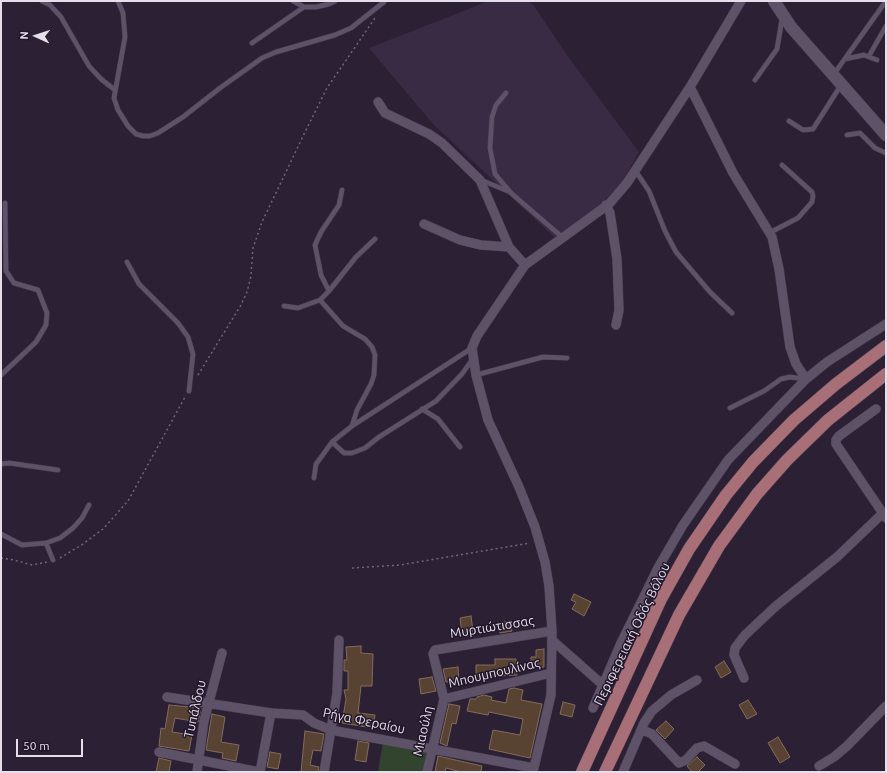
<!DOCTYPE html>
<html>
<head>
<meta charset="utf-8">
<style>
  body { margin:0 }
  #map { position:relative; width:887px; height:773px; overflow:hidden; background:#2c2034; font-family:Ubuntu,sans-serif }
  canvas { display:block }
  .frame { position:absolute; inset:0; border:2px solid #e5deeb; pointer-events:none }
  .north { position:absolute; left:16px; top:16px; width:40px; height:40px; -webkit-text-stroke:3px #22172a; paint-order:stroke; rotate:273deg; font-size:11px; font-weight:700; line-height:16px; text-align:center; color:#e5deeb }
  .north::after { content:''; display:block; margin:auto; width:14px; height:18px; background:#e5deeb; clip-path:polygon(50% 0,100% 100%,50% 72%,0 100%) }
  .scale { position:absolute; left:16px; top:739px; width:67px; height:18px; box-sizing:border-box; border:2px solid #e5deeb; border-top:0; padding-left:5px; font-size:12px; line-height:14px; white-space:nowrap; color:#e5deeb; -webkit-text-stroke:3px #22172a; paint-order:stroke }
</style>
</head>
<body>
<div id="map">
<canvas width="887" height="773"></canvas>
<div class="frame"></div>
<div class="north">N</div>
<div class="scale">50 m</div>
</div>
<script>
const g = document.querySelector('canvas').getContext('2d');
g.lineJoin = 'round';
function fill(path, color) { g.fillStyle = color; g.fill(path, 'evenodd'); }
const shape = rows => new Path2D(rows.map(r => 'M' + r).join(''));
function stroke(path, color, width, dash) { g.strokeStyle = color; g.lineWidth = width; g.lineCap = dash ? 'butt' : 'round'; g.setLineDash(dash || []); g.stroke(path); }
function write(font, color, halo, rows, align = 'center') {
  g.font = font + ' Ubuntu,sans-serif'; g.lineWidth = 3; g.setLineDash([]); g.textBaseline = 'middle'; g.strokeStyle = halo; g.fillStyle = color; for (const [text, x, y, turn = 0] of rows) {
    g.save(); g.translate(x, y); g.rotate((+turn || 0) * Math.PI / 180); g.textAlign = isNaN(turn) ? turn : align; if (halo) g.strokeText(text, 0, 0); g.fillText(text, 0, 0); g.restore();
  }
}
const built = shape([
  [489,1,528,1,534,6,569,58,639,152,622,182,598,208,554,237,433,124,369,48]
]);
const green = shape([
  [383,742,428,750,424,772,378,772]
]);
const building = shape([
  [574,594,591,602,584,616,572,609,576,602,571,600,574,594],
  [471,616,473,631,462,633,460,618,471,616],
  [510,621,512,631,500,633,498,623,510,621],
  [361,646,361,653,373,654,372,686,361,686,358,713,375,715,373,728,342,723,346,699,344,690,348,690,348,671,344,671,344,660,347,660,346,647,361,646],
  [544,649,544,667,531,668,531,657,536,657,536,650,544,649],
  [495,659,516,659,517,675,476,677,476,665,495,665,495,659],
  [724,661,731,672,721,678,715,667,724,661],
  [458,667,459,682,446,682,443,669,458,667],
  [432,677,436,691,421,694,419,679,432,677],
  [514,688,523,690,521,700,542,704,530,758,489,749,493,730,520,735,523,719,489,712,488,715,467,711,470,699,476,699,477,697,484,695,492,697,491,700,506,703,509,689,514,688],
  [748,700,757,714,747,719,739,705,748,700],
  [563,702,575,705,572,717,560,714,563,702],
  [449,704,460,706,456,724,452,723,447,746,440,743,449,704],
  [169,705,201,708,198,722,175,718,172,732,192,735,189,751,159,746,161,728,165,729,169,705],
  [212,714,225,717,221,742,239,745,236,761,222,758,223,753,206,750,212,714],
  [666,721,674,729,665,739,656,730,666,721],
  [305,731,324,734,321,751,313,750,310,765,319,767,318,772,301,772,305,731],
  [778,737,790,757,780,763,768,743,778,737],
  [358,741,369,743,366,762,355,760,358,741],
  [270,752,281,754,278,769,267,767,270,752],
  [438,756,482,766,481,772,461,772,446,768,445,772,435,772,438,756],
  [697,757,705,765,698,772,692,772,687,766,697,757],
  [159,758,171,761,169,772,156,772,159,758]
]);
const path = shape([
  [198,375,241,305,247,292,251,276,253,248,262,222,306,130,327,88,375,18],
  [1,558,14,560,32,565,47,562],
  [60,558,83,544,103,529,128,501,185,397],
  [352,568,400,565,530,543]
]);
const lane = shape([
  [42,1,50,5,61,17,89,66,101,79,115,90],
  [118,1,123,13,125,37,114,98,118,110,128,126,136,134,143,136,150,136,158,133,183,117,220,88,262,58,276,52,335,35,351,28,384,2],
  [293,1,304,7,316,7,329,4,335,1],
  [252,43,304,7],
  [869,56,886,26],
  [845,59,864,55,877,60],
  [834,74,886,1],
  [755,80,777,49,782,19],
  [506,93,496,105,492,117,490,148,495,174,511,193,562,237],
  [789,121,803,130,813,129,841,85],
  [847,135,860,133,875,148,886,153],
  [635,170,649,191,665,231,676,252,710,292,732,313],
  [481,180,510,192],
  [769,233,798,218,812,202,813,196,812,192,782,165],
  [127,262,139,284,178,323,188,337,193,354,189,391],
  [329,291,321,275,315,245,321,232,339,205,342,190],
  [320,300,343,326,365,339,372,347,375,355,374,375,371,384,357,410,352,426],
  [284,306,298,308,320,300,329,291,356,257,375,239],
  [1,375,36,342,46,325,47,313,38,290,14,283,6,271,5,203],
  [476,375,543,357,567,358],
  [730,408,764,391,781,379,790,377,804,379],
  [422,409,438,419,460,447],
  [332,442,344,453,352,453,365,448,379,437,436,401,462,374,472,360],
  [1,464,9,463,58,470],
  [314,478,316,464,322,456,332,442,352,426,472,348],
  [1,534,22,545,46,543,60,538,73,528,82,518,89,505],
  [46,543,53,560]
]);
const street = shape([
  [690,87,733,173,772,237,779,269,790,347,796,364,806,379],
  [378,102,385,113,429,134,442,143,480,180,509,247,525,265],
  [606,205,610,213,617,259,619,310,616,325],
  [424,224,460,240,481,245,509,247],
  [876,409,839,436,836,440,836,444,886,518],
  [552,640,603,685],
  [744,678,734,655,735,648,745,635,776,606,837,557,882,514],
  [167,697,271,713,303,715,314,723,331,730,534,768],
  [444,699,551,673],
  [593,708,621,643,659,566,683,525,728,460,806,379,827,362,886,324],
  [640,732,645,731,652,734,679,763,686,760,697,748,704,746,735,764],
  [159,752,259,772],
  [819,766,834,757,847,746,886,706],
  [197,772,204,721,222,653],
  [260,772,271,713],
  [324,772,337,693,339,640],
  [427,772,444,699,433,654,435,650,552,631],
  [533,772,551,695,552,631,549,586,545,562,535,527,519,487,488,420,476,375,472,348,477,336,525,265,609,204,627,183,690,87,741,1],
  [623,772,644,723,652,711,671,695,697,680]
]);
const secondary = shape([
  [774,1,791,27,886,135]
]);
const primary = shape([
  [582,772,661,599,689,549,726,495,753,462,794,420,836,384,886,346],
  [605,772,679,615,719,546,757,494,787,460,828,420,886,374]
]);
const streetNames = [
  ["Μυρτιώτισσας",492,627,-9],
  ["Περιφερειακή Οδός Βόλου",632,634,-64],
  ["Μπουμπουλίνας",494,673,-13],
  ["Τυπάλδου",195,709,-77],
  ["Ρήγα Φεραίου",364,721,12],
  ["Μιαούλη",423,731,-77]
];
fill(built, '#392b44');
fill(green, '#32442d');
fill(building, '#584332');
stroke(building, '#836c5a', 1);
stroke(lane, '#463c4e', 5.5);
stroke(street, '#463c4e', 10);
stroke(secondary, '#463c4e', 13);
stroke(primary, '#463c4e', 13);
stroke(path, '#716778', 1.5, [2, 3]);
stroke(lane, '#5e5268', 4.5);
stroke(street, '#5e5268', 9);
stroke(secondary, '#5e5268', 12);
stroke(primary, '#a86f76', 12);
write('13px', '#e5deeb', '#22172a', streetNames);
</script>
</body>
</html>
